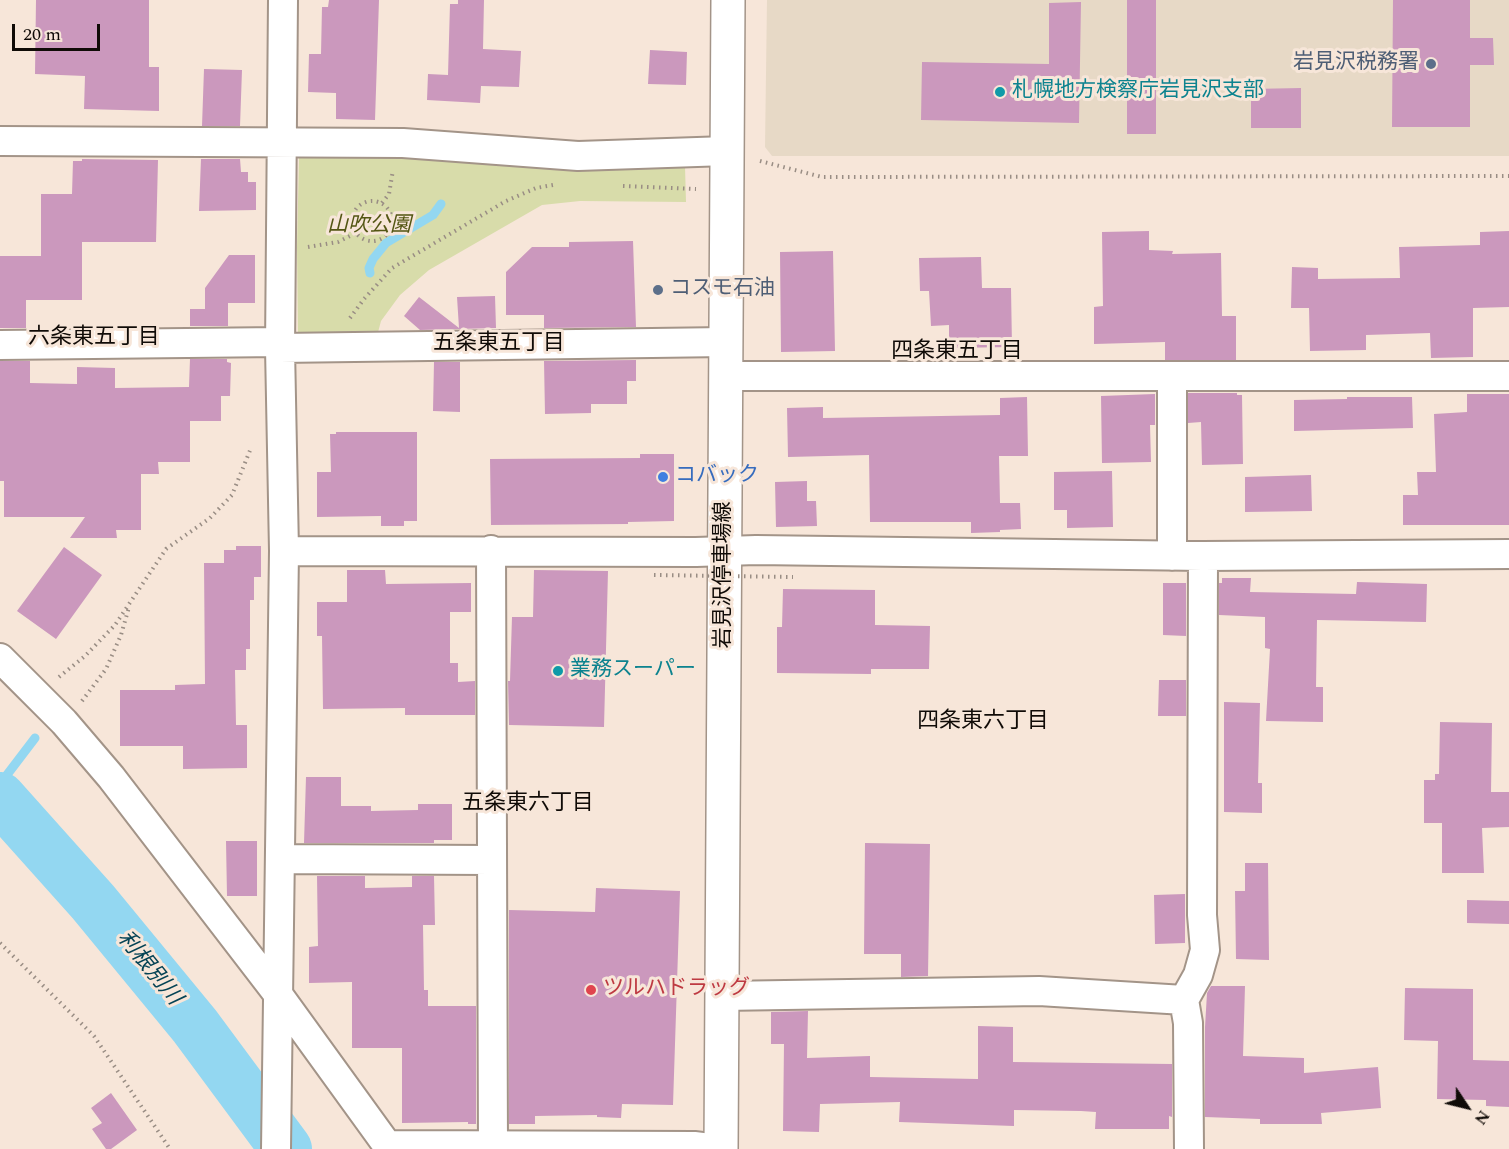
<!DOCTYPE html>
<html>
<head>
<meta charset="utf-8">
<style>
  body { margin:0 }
  #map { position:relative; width:1509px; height:1149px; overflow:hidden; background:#f7e6d9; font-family:Spectral,serif }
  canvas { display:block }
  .north { position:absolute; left:1437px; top:1077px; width:60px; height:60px; -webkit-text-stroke:4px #f7e6d9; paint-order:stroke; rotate:125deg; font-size:16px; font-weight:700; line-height:24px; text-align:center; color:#100b07 }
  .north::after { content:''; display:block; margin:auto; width:21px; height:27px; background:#100b07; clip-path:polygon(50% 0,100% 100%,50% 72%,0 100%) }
  .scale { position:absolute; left:12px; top:24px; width:88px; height:27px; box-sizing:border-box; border:3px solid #100b07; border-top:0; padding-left:8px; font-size:18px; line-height:21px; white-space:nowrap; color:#100b07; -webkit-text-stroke:4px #f7e6d9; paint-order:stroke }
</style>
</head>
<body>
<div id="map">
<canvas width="1509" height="1149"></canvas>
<div class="north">N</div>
<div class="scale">20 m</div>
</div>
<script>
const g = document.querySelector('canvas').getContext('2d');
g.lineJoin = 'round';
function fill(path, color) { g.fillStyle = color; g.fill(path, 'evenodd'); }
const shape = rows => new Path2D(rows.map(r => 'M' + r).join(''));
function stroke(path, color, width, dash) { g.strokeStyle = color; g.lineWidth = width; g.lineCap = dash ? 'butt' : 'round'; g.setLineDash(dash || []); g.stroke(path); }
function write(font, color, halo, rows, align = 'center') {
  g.font = font + ' Spectral,"Noto Sans JP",serif'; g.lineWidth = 6; g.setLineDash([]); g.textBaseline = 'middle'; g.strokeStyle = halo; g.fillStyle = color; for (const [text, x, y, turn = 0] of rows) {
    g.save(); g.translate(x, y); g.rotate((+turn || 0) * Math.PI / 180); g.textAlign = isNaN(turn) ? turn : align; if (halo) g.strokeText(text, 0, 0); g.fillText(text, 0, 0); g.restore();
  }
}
const commercial = shape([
  [767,0,1509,0,1509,156,772,156,765,147]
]);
const green = shape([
  [393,155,685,166,686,202,580,201,542,205,429,270,400,295,381,321,377,336,298,337,297,247,299,157]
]);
const stream = shape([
  [370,273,369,268,373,259,386,243,433,215,441,204],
  [0,784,35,738]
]);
const river = shape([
  [0,798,93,902,195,1026,286,1149]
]);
const building = shape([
  [36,0,149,0,149,67,159,67,159,111,84,109,85,76,35,74],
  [329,0,379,0,375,120,336,119,336,93,308,92,309,54,321,54,322,7,328,7],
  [458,0,484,0,483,49,521,51,519,87,481,86,480,103,427,100,428,74,448,75,450,4,458,4],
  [1127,0,1156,0,1156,134,1127,134],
  [1393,0,1470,0,1470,38,1493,38,1494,65,1470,65,1470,127,1392,127],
  [1081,2,1079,123,921,120,922,62,1049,64,1049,3],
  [650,50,687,52,686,85,648,84],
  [204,69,242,70,240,126,202,126],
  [1301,88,1301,128,1251,128,1251,89],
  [82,159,158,160,156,242,82,242,82,300,26,300,26,328,0,328,0,256,41,256,41,194,72,194,73,161,82,161],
  [201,159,240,159,241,172,248,172,248,182,256,182,256,210,199,211],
  [1149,231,1149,250,1173,251,1172,254,1221,253,1222,316,1236,316,1236,360,1165,360,1165,342,1094,344,1094,307,1103,306,1102,232],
  [1509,231,1509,307,1473,308,1473,357,1431,358,1430,333,1366,335,1366,350,1310,351,1309,308,1291,308,1292,267,1318,268,1318,279,1400,278,1399,247,1480,245,1480,232],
  [633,241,636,327,544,328,544,315,506,315,506,272,532,247,569,247,569,242],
  [833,251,835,351,781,352,780,252],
  [229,255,255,255,255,303,228,303,228,326,190,326,190,309,205,309,205,288],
  [981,257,982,288,1011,288,1012,347,949,348,949,325,931,326,929,291,920,291,919,258],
  [495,296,496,328,420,330,404,316,419,297,459,328,457,297],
  [190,359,227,359,227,362,231,363,230,396,221,396,221,421,190,421,190,462,158,462,159,474,141,474,141,530,116,530,117,538,70,538,85,517,4,517,4,481,0,481,0,361,30,361,30,383,77,384,77,367,115,368,115,388,189,387],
  [636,360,636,381,627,381,627,404,591,404,591,413,545,414,544,361],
  [434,362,460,362,460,412,433,411],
  [1188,393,1237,393,1237,395,1242,395,1243,464,1202,465,1201,422,1188,423],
  [1155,394,1155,425,1150,425,1151,462,1102,463,1101,396],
  [1467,394,1509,394,1509,525,1403,525,1403,495,1418,495,1417,472,1436,472,1434,414,1467,412],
  [1027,397,1028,456,999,456,1000,503,1020,503,1021,529,1000,530,1000,532,971,533,971,522,870,522,869,455,788,457,787,408,823,407,823,418,1000,415,1000,398],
  [1347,397,1412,397,1413,428,1294,431,1294,400,1347,399],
  [336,432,417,432,417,521,404,521,404,526,381,526,381,516,317,517,317,472,331,472,330,434,336,434],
  [640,454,674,454,674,521,628,522,628,524,491,525,490,459,640,458],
  [1112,471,1113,527,1067,528,1067,510,1054,510,1054,472],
  [1311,475,1312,511,1245,512,1245,477],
  [807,481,807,501,816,501,817,526,776,527,775,482],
  [236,546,261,546,261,577,254,577,254,600,250,600,250,649,246,649,246,670,235,670,236,725,247,725,247,768,183,769,183,746,120,746,120,690,175,690,175,685,205,684,204,563,224,563,224,550,236,550],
  [64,547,102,575,56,639,17,611],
  [347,570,385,570,386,584,471,583,471,612,450,612,450,663,458,663,458,682,475,681,475,715,405,715,405,708,323,709,322,636,317,636,317,602,347,602],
  [534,570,608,571,604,727,509,725,508,681,510,681,512,617,533,617],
  [1222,578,1251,578,1250,592,1356,594,1357,582,1427,584,1426,622,1317,620,1316,687,1323,687,1323,722,1266,721,1270,649,1265,648,1265,617,1219,615,1219,583,1222,583],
  [1163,583,1186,583,1186,636,1163,635],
  [783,589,875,590,875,625,930,626,929,669,871,669,871,674,777,673,777,627,782,627],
  [1159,680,1186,680,1186,716,1158,716],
  [1224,702,1260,703,1258,783,1262,783,1262,813,1224,812],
  [1440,722,1492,723,1491,792,1509,792,1509,827,1482,828,1484,873,1442,873,1442,823,1424,823,1424,780,1435,780,1435,774,1439,774],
  [306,777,341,777,341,806,371,806,371,811,418,810,418,804,452,804,452,840,434,840,434,843,304,843],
  [226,841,257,841,257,896,227,896],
  [865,843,930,844,928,976,901,977,901,954,864,954],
  [1245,863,1268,863,1269,960,1236,959,1235,891,1245,891],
  [317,876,365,876,365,888,412,887,412,876,434,876,435,925,423,925,424,990,428,990,428,1006,476,1006,476,1124,468,1124,468,1122,402,1123,402,1048,352,1048,352,982,309,983,309,947,318,946],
  [596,888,680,891,673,1105,622,1104,621,1118,597,1117,597,1115,535,1116,535,1124,509,1124,509,910,595,912],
  [1185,894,1185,943,1155,944,1154,895],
  [1467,900,1509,901,1509,924,1467,923],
  [1211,986,1245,986,1243,1056,1304,1058,1304,1073,1378,1067,1381,1108,1321,1113,1322,1124,1260,1124,1260,1119,1205,1117,1205,1027,1207,993],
  [1405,988,1473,989,1473,1060,1509,1061,1509,1107,1486,1106,1486,1100,1437,1099,1438,1041,1404,1040],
  [808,1011,807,1058,870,1056,870,1077,978,1079,978,1026,1013,1027,1013,1062,1172,1064,1172,1117,1169,1116,1169,1129,1095,1129,1096,1112,1081,1111,1014,1110,1014,1126,899,1122,900,1102,820,1104,819,1132,783,1131,784,1044,771,1044,771,1012],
  [111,1093,137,1130,111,1149,106,1149,92,1129,102,1123,91,1108]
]);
const path = shape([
  [760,161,822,177,1509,176],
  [623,186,696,189],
  '352 221a20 20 0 1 1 40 0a20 20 0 1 1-40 0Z',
  [382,203,389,194,393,170],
  [308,247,338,242,356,233],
  [350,318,364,299,392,268,506,201,536,188,553,185],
  [59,677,85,656,115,625,166,549,210,518,232,495,251,448],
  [82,701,106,669,121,635,129,607],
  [0,943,94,1036,170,1149]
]);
const minor = shape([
  [283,0,280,348,284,551,696,552,756,550,1203,556,1509,554],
  [0,141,403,143,578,156,727,151],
  [0,345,280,342],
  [280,348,726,342],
  [726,376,1509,376],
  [1172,376,1172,556],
  [491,550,493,1147],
  [0,658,64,722,111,777,277,993,387,1145,694,1146,718,1149],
  [280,859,491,860],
  [722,996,1039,991,1184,1000,1188,1023,1189,1149],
  [1184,1000,1198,975,1205,950,1202,915,1203,556],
  [276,1149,284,551]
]);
const secondary = shape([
  [721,1149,728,0]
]);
const pathBridge = shape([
  [654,575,793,577]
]);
const markers = [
  [1431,64,6,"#5c6f8a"],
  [1000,92,6,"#0f9aa8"],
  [658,290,6,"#5c6f8a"],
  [663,477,6,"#3f7fe0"],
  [558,671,6,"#0f9aa8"],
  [591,990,6,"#e0444e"]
];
const serviceNames = [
  ["岩見沢税務署",1419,64],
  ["コスモ石油",670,290,"left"]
];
const cultureNames = [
  ["札幌地方検察庁岩見沢支部",1012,92],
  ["業務スーパー",570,671]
];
const parkNames = [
  ["山吹公園",369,227]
];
const shopNames = [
  ["コバック",675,477]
];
const streetNames = [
  ["岩見沢停車場線",725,575,-90]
];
const healthNames = [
  ["ツルハドラッグ",603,990]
];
const neighbourhoodNames = [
  ["六条東五丁目",94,339],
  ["五条東五丁目",499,345],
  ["四条東五丁目",957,353],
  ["四条東六丁目",983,723],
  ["五条東六丁目",528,805]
];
const waterNames = [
  ["利根別川",148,969,51]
];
fill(commercial, '#e7d9c6');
fill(green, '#d8dcaa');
stroke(stream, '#93d7f1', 9);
stroke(river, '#93d7f1', 52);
fill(building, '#cb98bd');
stroke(minor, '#a39488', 32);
stroke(secondary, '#a39488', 36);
stroke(path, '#998d84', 4, [1.5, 4.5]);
stroke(minor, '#fff', 28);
stroke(secondary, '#fff', 33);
stroke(pathBridge, '#998d84', 4, [1.5, 4.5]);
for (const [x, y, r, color] of markers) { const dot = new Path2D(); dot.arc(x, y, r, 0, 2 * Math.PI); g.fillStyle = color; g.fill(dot); stroke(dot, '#f7e6d9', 2); }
write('21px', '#4e5e75', '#f7e6d9', serviceNames, 'right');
write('21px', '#0d838f', '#f7e6d9', cultureNames, 'left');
write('italic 21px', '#535613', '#f7e6d9', parkNames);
write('21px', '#366cbe', '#f7e6d9', shopNames, 'left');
write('21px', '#100b07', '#f7e6d9', streetNames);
write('21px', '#be3a42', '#f7e6d9', healthNames, 'left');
write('22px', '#100b07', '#f7e6d9', neighbourhoodNames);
write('italic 22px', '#054355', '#f7e6d9', waterNames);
</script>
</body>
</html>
